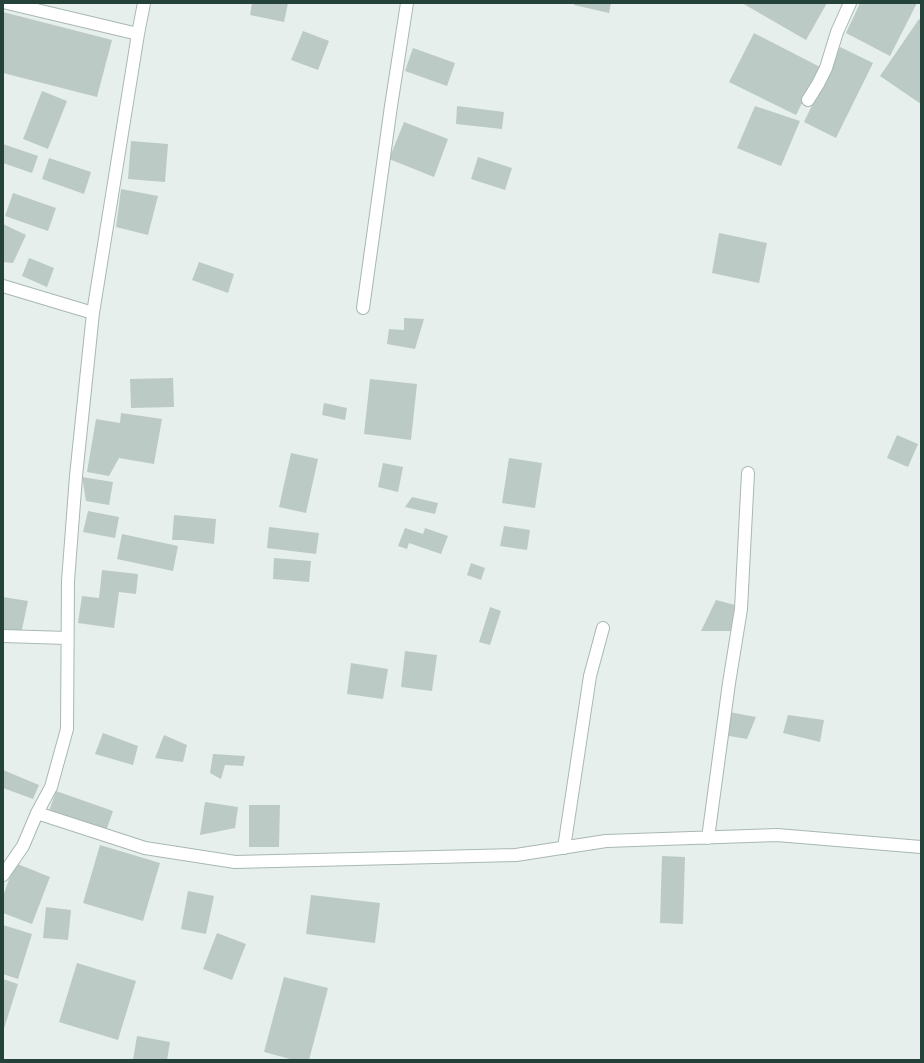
<!DOCTYPE html>
<html>
<head>
<meta charset="utf-8">
<style>
  body { margin:0 }
  #map { position:relative; width:924px; height:1063px; overflow:hidden; background:#e6efeb; font-family:Overpass,sans-serif }
  canvas { display:block }
  .frame { position:absolute; inset:0; border:4px solid #24423a; pointer-events:none }
</style>
</head>
<body>
<div id="map">
<canvas width="924" height="1063"></canvas>
<div class="frame"></div>
</div>
<script>
const g = document.querySelector('canvas').getContext('2d');
g.lineJoin = 'round';
function fill(path, color) { g.fillStyle = color; g.fill(path, 'evenodd'); }
const shape = rows => new Path2D(rows.map(r => 'M' + r).join(''));
function stroke(path, color, width, dash) { g.strokeStyle = color; g.lineWidth = width; g.lineCap = dash ? 'butt' : 'round'; g.setLineDash(dash || []); g.stroke(path); }
const building = shape([
  [252,3,288,3,284,22,250,15],
  [575,3,611,3,609,13,574,5],
  [742,3,827,3,806,40],
  [860,3,917,3,890,56,846,33],
  [3,12,112,40,97,97,3,73],
  [919,19,921,21,921,104,880,76],
  [303,31,329,41,318,70,291,60],
  [754,33,820,67,796,115,729,82],
  [840,47,873,63,836,138,804,122],
  [413,48,455,63,447,86,405,71],
  [42,91,67,101,48,149,23,139],
  [457,106,504,112,502,129,456,124],
  [755,106,800,121,781,166,737,148],
  [404,122,448,139,434,177,389,159],
  [131,141,168,144,165,182,128,179],
  [3,144,38,156,32,173,3,163],
  [478,157,512,168,505,190,471,179],
  [49,158,91,172,84,194,42,179],
  [121,189,158,196,148,235,116,227],
  [13,193,56,208,48,231,5,216],
  [3,224,26,235,13,263,3,262],
  [719,233,767,243,759,283,712,273],
  [29,258,54,268,47,287,22,276],
  [199,262,234,274,228,293,192,280],
  [404,318,424,319,415,349,387,344,389,329,404,330],
  [173,378,174,407,131,408,130,379],
  [370,379,417,384,411,440,364,434],
  [324,403,347,408,345,420,322,415],
  [121,413,162,419,154,464,119,458,109,476,87,472,96,419,120,423],
  [897,435,918,444,908,467,887,458],
  [291,453,318,459,306,513,279,507],
  [509,458,542,463,535,508,502,503],
  [383,463,403,467,398,492,378,487],
  [82,477,113,482,109,505,86,501],
  [412,497,438,503,435,514,405,507],
  [88,511,119,517,115,538,83,532],
  [174,515,216,519,214,544,182,540,172,540],
  [504,526,530,530,527,550,500,546],
  [269,527,319,533,316,554,267,548],
  [405,528,423,534,425,528,448,536,441,554,409,543,407,549,398,546],
  [122,534,178,546,173,571,117,559],
  [274,558,311,561,309,582,273,579],
  [471,563,485,568,481,580,467,575],
  [102,570,138,574,136,594,119,592,114,628,78,623,82,596,99,598],
  [3,597,28,601,21,634,3,632],
  [716,600,739,606,731,631,701,631],
  [490,607,501,611,490,645,479,642],
  [405,651,437,655,432,691,401,687],
  [351,663,388,669,383,699,347,694],
  [729,712,756,717,747,739,729,736],
  [788,715,824,720,820,742,783,733],
  [103,733,138,746,133,765,95,754],
  [164,735,187,745,183,762,155,758],
  [213,754,245,756,243,766,225,765,221,779,210,773],
  [3,770,39,785,33,799,3,788],
  [56,791,113,811,106,831,49,811],
  [205,802,238,807,235,828,200,835],
  [249,805,280,805,279,847,249,847],
  [100,845,160,863,143,921,83,903],
  [662,856,685,857,683,924,660,923],
  [15,863,50,877,32,924,3,913,3,896],
  [188,891,214,896,206,934,181,929],
  [311,895,380,903,375,943,306,934],
  [46,907,71,910,68,940,43,938],
  [3,925,32,934,18,979,3,974],
  [217,933,246,944,232,980,203,969],
  [77,963,136,981,118,1040,59,1022],
  [284,977,328,988,309,1060,294,1060,264,1052],
  [3,979,18,984,3,1032],
  [137,1036,170,1042,167,1060,133,1060]
]);
const minor = shape([
  [7,3,138,34],
  [808,100,818,84,826,68,837,32,850,3],
  [3,286,93,313],
  [363,308,391,106,407,3],
  [3,636,67,638],
  [37,813,145,848,235,862,516,855,606,841,777,835,921,847],
  [708,838,729,683,741,609,748,473],
  [564,848,590,676,603,628],
  [3,875,23,846,37,813,51,787,67,729,68,581,76,476,93,313,138,34,144,3]
]);
fill(building, '#bbcac4');
stroke(minor, '#a8b8b2', 14);
stroke(minor, '#fff', 12);
</script>
</body>
</html>
